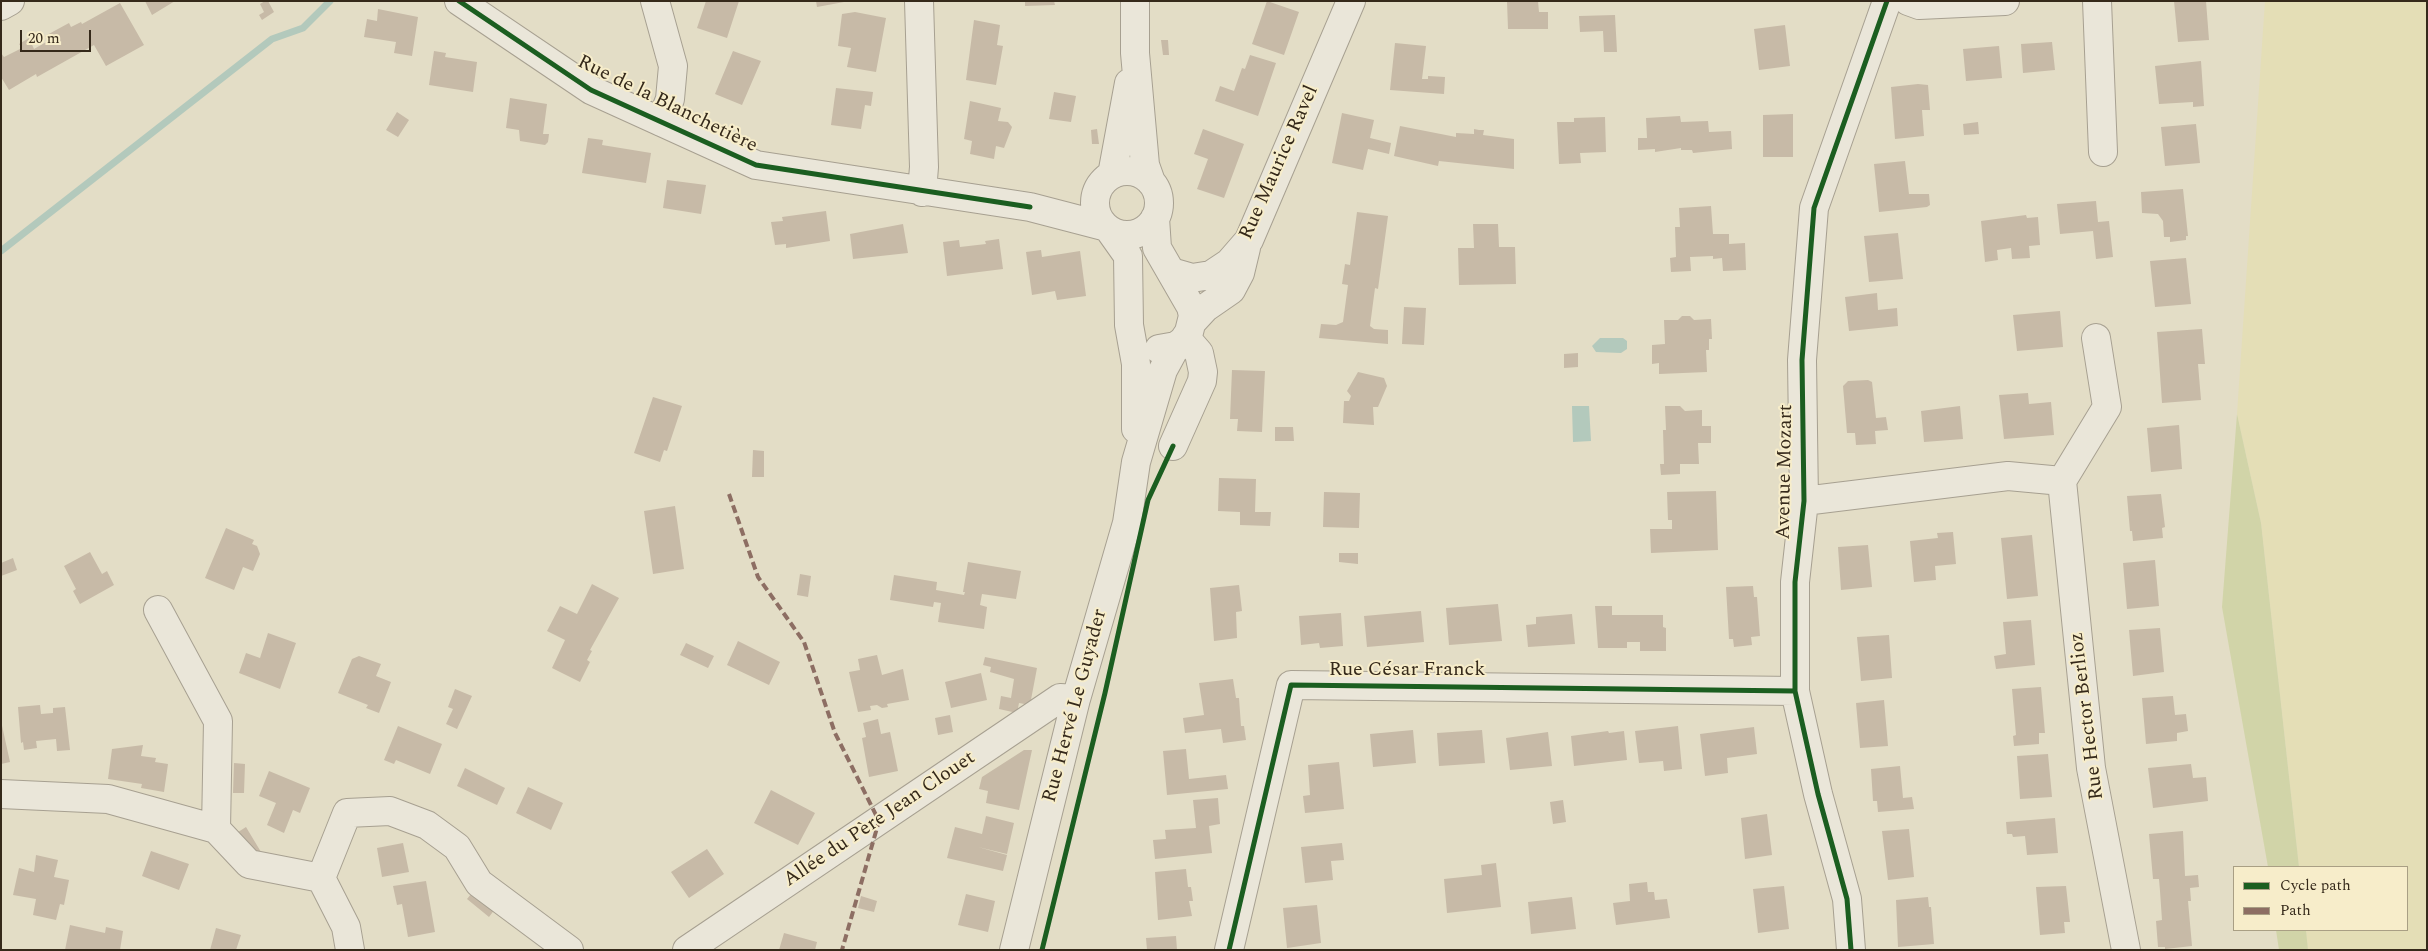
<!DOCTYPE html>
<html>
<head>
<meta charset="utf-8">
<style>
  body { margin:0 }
  #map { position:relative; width:2428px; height:951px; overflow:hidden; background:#e3ddc6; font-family:Spectral,serif }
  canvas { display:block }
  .frame { position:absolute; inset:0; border:2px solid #35291a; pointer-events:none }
  .legend { position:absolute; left:2233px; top:866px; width:175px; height:65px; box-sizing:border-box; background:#f7edca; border:1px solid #a99f84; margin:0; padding:6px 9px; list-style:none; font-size:15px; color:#35291a }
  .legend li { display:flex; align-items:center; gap:10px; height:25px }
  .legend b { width:25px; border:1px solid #a99f84 }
  .scale { position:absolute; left:20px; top:30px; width:71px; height:22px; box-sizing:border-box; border:2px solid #35291a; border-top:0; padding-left:6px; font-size:15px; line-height:18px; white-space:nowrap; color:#35291a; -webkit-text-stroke:4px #f7edca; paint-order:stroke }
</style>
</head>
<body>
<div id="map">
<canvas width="2428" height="951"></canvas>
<div class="frame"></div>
<ul class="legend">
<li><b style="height:6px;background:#1b5e20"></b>Cycle path</li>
<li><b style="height:6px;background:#8d6e63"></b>Path</li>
</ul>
<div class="scale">20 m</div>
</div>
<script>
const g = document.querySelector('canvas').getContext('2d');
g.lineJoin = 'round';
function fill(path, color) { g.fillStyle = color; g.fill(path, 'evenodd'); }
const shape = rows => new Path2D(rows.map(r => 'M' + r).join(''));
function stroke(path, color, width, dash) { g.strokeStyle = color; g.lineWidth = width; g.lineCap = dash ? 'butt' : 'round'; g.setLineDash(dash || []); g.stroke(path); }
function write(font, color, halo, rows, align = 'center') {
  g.font = font + ' Spectral,serif'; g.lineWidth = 4; g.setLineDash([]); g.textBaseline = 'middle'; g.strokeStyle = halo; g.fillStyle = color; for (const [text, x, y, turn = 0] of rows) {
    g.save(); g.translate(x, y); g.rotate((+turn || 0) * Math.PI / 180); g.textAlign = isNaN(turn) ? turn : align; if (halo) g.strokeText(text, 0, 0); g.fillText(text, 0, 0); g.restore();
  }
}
const farmland = shape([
  [2265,1,2427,1,2427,950,2308,950,2306,930,2407,930,2407,867,2299,867,2261,523,2237,414]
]);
const green = shape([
  [2237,414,2261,523,2299,867,2268,867,2222,607],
  [2276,930,2306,930,2308,950,2279,950]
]);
const water = shape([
  [1600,338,1623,338,1627,341,1627,349,1621,353,1596,352,1592,346],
  [1572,406,1589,406,1591,441,1573,442]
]);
const stream = shape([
  [1,251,272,39,303,28,330,1]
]);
const building = shape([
  [145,1,175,1,152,15],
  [265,1,268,1,274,12,262,20,259,15,264,12,260,4],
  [706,1,739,1,727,38,697,28],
  [816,1,844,1,844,2,817,7],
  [1025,1,1054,1,1055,5,1025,6],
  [1267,1,1299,12,1284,55,1252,44],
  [1507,1,1538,1,1539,12,1548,12,1548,29,1508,29],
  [2174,1,2206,1,2209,40,2178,42],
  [120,3,144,45,106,66,94,45,37,77,36,74,9,90,1,77,1,53,4,57,22,48,19,44,29,38,34,49,48,41,45,36,69,23,71,27,81,22,82,24],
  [378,9,418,17,412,56,394,53,396,42,364,37,367,19,377,21],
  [855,12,886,18,876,72,847,67,851,48,838,46,842,14],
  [1615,15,1617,52,1604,52,1603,31,1580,32,1579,16],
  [974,20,1000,25,997,45,1003,46,996,85,966,80],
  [1785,25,1790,66,1759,70,1754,29],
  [1161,40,1168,40,1169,55,1163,55],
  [2052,42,2055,70,2023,73,2021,44],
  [1395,43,1426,46,1422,79,1428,79,1428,76,1445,77,1444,94,1390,90],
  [1999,46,2002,78,1966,81,1963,49],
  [434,51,446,53,445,57,477,62,473,92,429,85],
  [733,51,761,61,742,105,715,94],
  [1250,55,1276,63,1258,116,1215,101,1220,86,1234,91,1242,68,1245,69],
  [2201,61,2204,106,2193,107,2193,102,2159,104,2155,66],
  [1918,84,1928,85,1930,110,1922,110,1924,136,1895,139,1891,87],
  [836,88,873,92,871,106,865,105,861,129,831,125],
  [1054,92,1076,96,1071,122,1049,119],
  [510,98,547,104,543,134,549,134,548,142,545,145,520,141,519,130,506,128],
  [970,101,1001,108,998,121,1008,122,1012,127,1004,148,996,146,994,159,970,154,972,141,964,139],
  [397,112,409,120,398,137,386,130],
  [1342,113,1374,120,1370,138,1391,143,1389,154,1368,149,1363,170,1332,163],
  [1793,114,1793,157,1763,157,1763,115],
  [1680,116,1681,122,1708,121,1709,132,1731,131,1732,149,1693,153,1692,150,1681,150,1681,148,1655,152,1655,149,1638,150,1638,138,1647,138,1646,118],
  [1605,117,1606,152,1580,153,1581,163,1559,164,1557,122,1574,122,1574,118],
  [1978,122,1979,134,1964,135,1963,124],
  [2196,124,2200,163,2165,166,2161,127],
  [1400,126,1456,137,1456,133,1474,134,1474,129,1479,130,1484,130,1483,135,1514,139,1514,169,1439,161,1438,166,1394,156],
  [1097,129,1099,144,1092,144,1091,130],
  [1203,129,1244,144,1224,198,1197,189,1208,159,1194,154],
  [588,138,603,140,602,145,651,153,646,183,582,173],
  [1905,161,1909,194,1929,194,1930,205,1927,207,1879,212,1874,164],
  [667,180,706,185,701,214,663,208],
  [2183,189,2188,236,2186,236,2186,240,2170,242,2170,237,2164,237,2163,221,2158,214,2142,213,2141,192],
  [2096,201,2098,222,2109,221,2113,257,2096,259,2093,231,2060,234,2057,204],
  [1711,206,1713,234,1729,234,1729,244,1745,243,1746,270,1723,271,1722,258,1713,259,1713,256,1690,257,1691,271,1671,272,1670,258,1676,257,1675,227,1680,227,1679,208],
  [826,211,830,241,786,248,786,244,775,245,771,222,783,221,782,217],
  [1357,212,1388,216,1378,289,1375,288,1370,326,1374,329,1388,330,1388,344,1319,338,1321,324,1336,325,1343,322,1348,285,1342,284,1345,264,1350,265],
  [2026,215,2027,218,2038,217,2040,245,2029,246,2030,258,2012,259,2011,248,1997,250,1998,260,1985,262,1981,221],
  [903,224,908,253,853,259,850,234],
  [1473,224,1498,224,1499,247,1515,247,1516,284,1459,285,1458,248,1474,248],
  [1898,233,1903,279,1869,282,1864,236],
  [999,239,1003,269,947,276,943,242,959,240,960,247,986,244,985,241],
  [1041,250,1042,257,1080,251,1086,296,1057,300,1055,291,1032,295,1026,252],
  [2186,258,2191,304,2155,307,2150,261],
  [1877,293,1878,310,1897,308,1898,326,1849,331,1845,297],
  [1404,307,1426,308,1424,345,1402,344],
  [2060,311,2063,347,2017,351,2013,315],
  [1682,316,1690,316,1694,320,1711,319,1712,339,1709,339,1709,350,1706,350,1707,372,1659,374,1659,363,1652,364,1652,345,1665,344,1664,320,1678,320],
  [2202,329,2205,364,2198,364,2201,400,2162,403,2157,332],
  [1578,353,1578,367,1564,368,1564,354],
  [1232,370,1265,371,1262,432,1237,431,1238,419,1230,419],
  [1358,372,1384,378,1387,386,1378,407,1373,407,1374,425,1343,423,1344,401,1349,401,1351,396,1347,391],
  [1868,380,1872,382,1876,418,1886,417,1888,430,1875,431,1876,444,1856,445,1855,433,1847,433,1843,386,1848,381],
  [2028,393,2029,404,2051,402,2054,435,2004,439,1999,395],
  [653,397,682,406,667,451,664,450,660,462,634,453],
  [1665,406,1680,406,1685,411,1702,410,1702,426,1711,426,1711,443,1698,443,1699,464,1680,464,1680,474,1661,475,1660,464,1664,464,1663,430,1666,430],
  [1960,406,1963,439,1924,442,1921,411],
  [2179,425,2182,469,2151,472,2147,428],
  [1275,427,1293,427,1294,441,1275,441],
  [753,450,764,451,764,477,752,477],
  [1219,478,1256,479,1255,512,1271,512,1270,526,1240,525,1240,512,1218,511],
  [1716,491,1718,550,1651,553,1650,529,1672,529,1672,520,1668,520,1667,492],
  [1324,492,1360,493,1359,528,1323,527],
  [2161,494,2165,527,2162,528,2163,538,2133,541,2132,531,2130,531,2127,496],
  [675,506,684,569,653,574,644,511],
  [226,528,254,540,252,544,257,546,260,554,253,571,243,567,234,590,205,578],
  [1953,532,1956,564,1935,566,1936,580,1914,582,1910,541,1938,538,1937,533],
  [2032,535,2038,596,2007,599,2001,538],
  [1868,545,1872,587,1841,590,1838,547],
  [90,552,102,574,107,571,114,585,80,604,73,591,76,589,64,566],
  [1339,553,1358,553,1358,564,1339,562],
  [13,558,17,570,1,576,1,563],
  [2155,560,2159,606,2127,609,2123,563],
  [968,562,1021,571,1016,599,982,594,980,605,987,607,984,629,938,622,941,603,934,602,933,607,890,600,894,575,937,582,936,590,964,595,965,592,963,592],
  [800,574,811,576,808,597,797,595],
  [592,584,619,598,590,650,592,651,587,660,590,662,580,682,552,668,565,640,547,631,560,606,577,614],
  [1239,585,1242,611,1236,612,1237,638,1214,641,1210,588],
  [1753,586,1754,597,1757,597,1760,636,1751,637,1752,645,1734,647,1733,639,1729,639,1726,587],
  [1498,604,1502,641,1449,645,1446,608],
  [1595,606,1612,606,1612,615,1663,615,1663,627,1666,628,1666,651,1640,651,1640,642,1627,642,1627,648,1598,648],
  [1421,611,1424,642,1367,647,1364,616],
  [1341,613,1343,646,1320,648,1319,643,1301,645,1299,616],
  [1572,614,1575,644,1528,647,1526,625,1536,624,1536,617],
  [2031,620,2035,665,1996,669,1994,656,2006,654,2003,622],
  [2160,628,2164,672,2133,676,2129,630],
  [268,633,296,643,280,689,239,673,246,653,260,658],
  [1889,635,1892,678,1861,681,1857,637],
  [738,641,780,662,769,685,727,665],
  [686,643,714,656,708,668,680,655],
  [877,655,882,675,903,669,909,700,887,704,888,707,882,708,877,705,870,706,871,710,858,712,849,672,860,670,858,659],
  [359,656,381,664,376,676,391,682,379,713,366,708,368,705,338,693,352,659],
  [985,657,1037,668,1030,705,1019,703,1017,713,999,709,1001,696,1011,698,1014,679,990,672,991,667,983,665],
  [981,673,987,700,951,708,945,682],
  [1233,679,1236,698,1239,698,1241,726,1244,726,1246,740,1223,743,1221,729,1185,733,1183,718,1204,715,1199,683],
  [2041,687,2045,733,2039,733,2039,744,2014,746,2013,736,2016,735,2012,689],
  [455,689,472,696,457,729,446,724,453,709,448,707],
  [2173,696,2175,715,2186,714,2188,731,2177,733,2177,741,2146,744,2142,698],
  [1884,700,1888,746,1860,748,1856,703],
  [40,705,41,714,53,713,53,708,65,707,70,750,57,751,56,739,36,741,37,748,24,750,23,742,21,743,18,707],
  [950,715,953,732,938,735,935,718],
  [878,719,881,734,890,732,898,771,869,777,862,738,866,737,863,723],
  [1,721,10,762,1,764],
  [398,726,442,744,430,774,396,760,394,764,384,760],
  [1678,726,1682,769,1664,771,1663,761,1639,763,1635,731],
  [1754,727,1757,754,1727,758,1728,773,1705,776,1700,734],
  [1413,730,1416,763,1373,767,1370,734],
  [1482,730,1485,763,1439,766,1437,733],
  [1608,731,1609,733,1624,731,1627,760,1574,766,1571,736],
  [1548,732,1552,766,1510,770,1506,738],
  [143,745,141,756,156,758,155,762,168,764,164,792,141,788,142,784,108,779,112,749],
  [1186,749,1189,779,1226,775,1228,789,1167,795,1163,751],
  [1024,750,1032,750,1019,810,986,803,988,791,979,789,982,777],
  [2048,754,2052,797,2020,799,2017,756],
  [1339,762,1344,809,1305,813,1303,796,1310,795,1308,765],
  [234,763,245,764,244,793,233,793],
  [2191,764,2193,778,2206,777,2208,801,2153,808,2148,768],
  [1900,766,1903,798,1912,797,1914,809,1878,812,1877,801,1873,801,1871,769],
  [465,768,505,788,497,805,457,786],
  [269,771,310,788,300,813,293,810,284,833,267,825,276,803,259,796],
  [528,787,563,803,551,830,516,813],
  [771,790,815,813,798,845,754,823],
  [1218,798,1220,824,1209,826,1212,853,1155,859,1153,840,1166,839,1165,830,1196,828,1193,800],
  [1563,800,1566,822,1553,824,1550,802],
  [1767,814,1772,855,1745,859,1741,818],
  [986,816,1014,823,1007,854,978,847,1007,855,1003,871,947,858,955,827,982,834],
  [2055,818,2058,853,2027,855,2025,836,2013,837,2012,834,2007,834,2006,822],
  [246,827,267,862,235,834],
  [1909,829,1914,877,1888,880,1882,831],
  [2183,831,2185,876,2198,875,2199,887,2190,888,2191,901,2188,901,2192,946,2165,949,2165,947,2158,947,2156,921,2162,920,2160,891,2159,879,2153,879,2149,834],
  [403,843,409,872,382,877,377,848],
  [1342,843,1344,860,1331,861,1333,880,1305,883,1301,847],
  [707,849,724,874,689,898,671,872],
  [151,851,189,864,179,890,142,876],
  [36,855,58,860,54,877,69,880,64,905,60,904,56,920,33,915,36,899,13,895,19,868,34,872],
  [1496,863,1501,907,1447,913,1444,879,1482,875,1481,865],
  [1186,869,1188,887,1191,887,1193,901,1189,901,1192,916,1158,920,1155,872],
  [426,881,435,932,408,937,402,904,397,905,393,886],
  [1647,882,1648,892,1654,892,1655,900,1667,899,1670,918,1616,925,1613,903,1630,901,1629,884],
  [1784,886,1789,929,1758,933,1753,889],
  [2066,886,2070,922,2064,922,2065,933,2040,935,2036,887],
  [476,888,498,905,489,917,467,899],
  [966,894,995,901,988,932,958,925],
  [861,896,877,901,874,912,858,908],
  [1572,897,1576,929,1531,934,1528,902],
  [1928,897,1929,907,1931,907,1934,944,1898,947,1896,900],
  [1317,905,1321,943,1287,948,1283,908],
  [70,925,105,933,106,927,123,931,120,950,65,950],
  [216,928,241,935,236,950,210,950],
  [784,933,817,942,815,950,779,950],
  [1176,936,1177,950,1147,950,1146,938]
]);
const minor = shape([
  [459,1,591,90,756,165,1030,207,1103,226],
  [655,1,673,66,670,99,661,122],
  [919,1,924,167,922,192],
  [1135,1,1135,53,1145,165,1151,182],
  [1908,1,1919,5,2005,1],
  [2097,1,2103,152],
  [1,6,10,1],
  '1095 203a32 32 0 1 1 64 0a32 32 0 1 1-64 0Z',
  [1112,175,1129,83],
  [1155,218,1157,248,1191,307,1193,316,1189,332,1183,341,1176,346,1159,349],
  [1111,232,1128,256,1129,325,1136,364,1136,429],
  [1171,272,1192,278,1211,275,1229,263,1249,240,1351,1],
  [1193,321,1205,308,1231,290,1240,273,1246,248],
  [1173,446,1202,381,1203,372,1199,353,1186,338],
  [2062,481,2107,407,2096,338],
  [1804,501,2008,476,2062,481,2091,768,2126,950],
  [158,610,218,721,216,829],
  [1,794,108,799,216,829],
  [216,829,249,864,321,878,346,927,350,950],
  [321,878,347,813,390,811,427,825,457,847,479,883,569,950],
  [687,950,1060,698,1076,699],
  [1014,950,1076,699,1127,523,1136,462,1163,370,1176,346],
  [1229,950,1291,685,1795,691],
  [1851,950,1847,899,1818,794,1795,691,1795,582,1804,501,1802,360,1814,208,1887,1]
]);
const quiet = shape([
  [729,494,758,577,804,642,835,733,879,821,842,950]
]);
const cycleway = shape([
  [459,1,591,90,756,165,1030,207],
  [1042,950,1105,693,1148,500,1173,446],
  [1229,950,1291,685,1795,691],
  [1851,950,1847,899,1818,794,1795,691,1795,582,1804,501,1802,360,1814,208,1887,1]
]);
const streetNames = [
  ["Rue de la Blanchetière",667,105,26],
  ["Rue Maurice Ravel",1280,163,-66],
  ["Avenue Mozart",1786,472,-89],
  ["Rue César Franck",1407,671],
  ["Rue Hervé Le Guyader",1076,706,-75],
  ["Rue Hector Berlioz",2088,716,-97],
  ["Allée du Père Jean Clouet",880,820,-34]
];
fill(farmland, '#e4deb6');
fill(green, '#d1d4a8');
fill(water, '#b3c9bc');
stroke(stream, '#b3c9bc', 7);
fill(building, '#c7baa7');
stroke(minor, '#a7a091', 30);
stroke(minor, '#eae6d9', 28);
stroke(quiet, '#8d6e63', 4, [8, 4]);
stroke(cycleway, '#1b5e20', 5);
write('20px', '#35291a', '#f7edca', streetNames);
</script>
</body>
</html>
